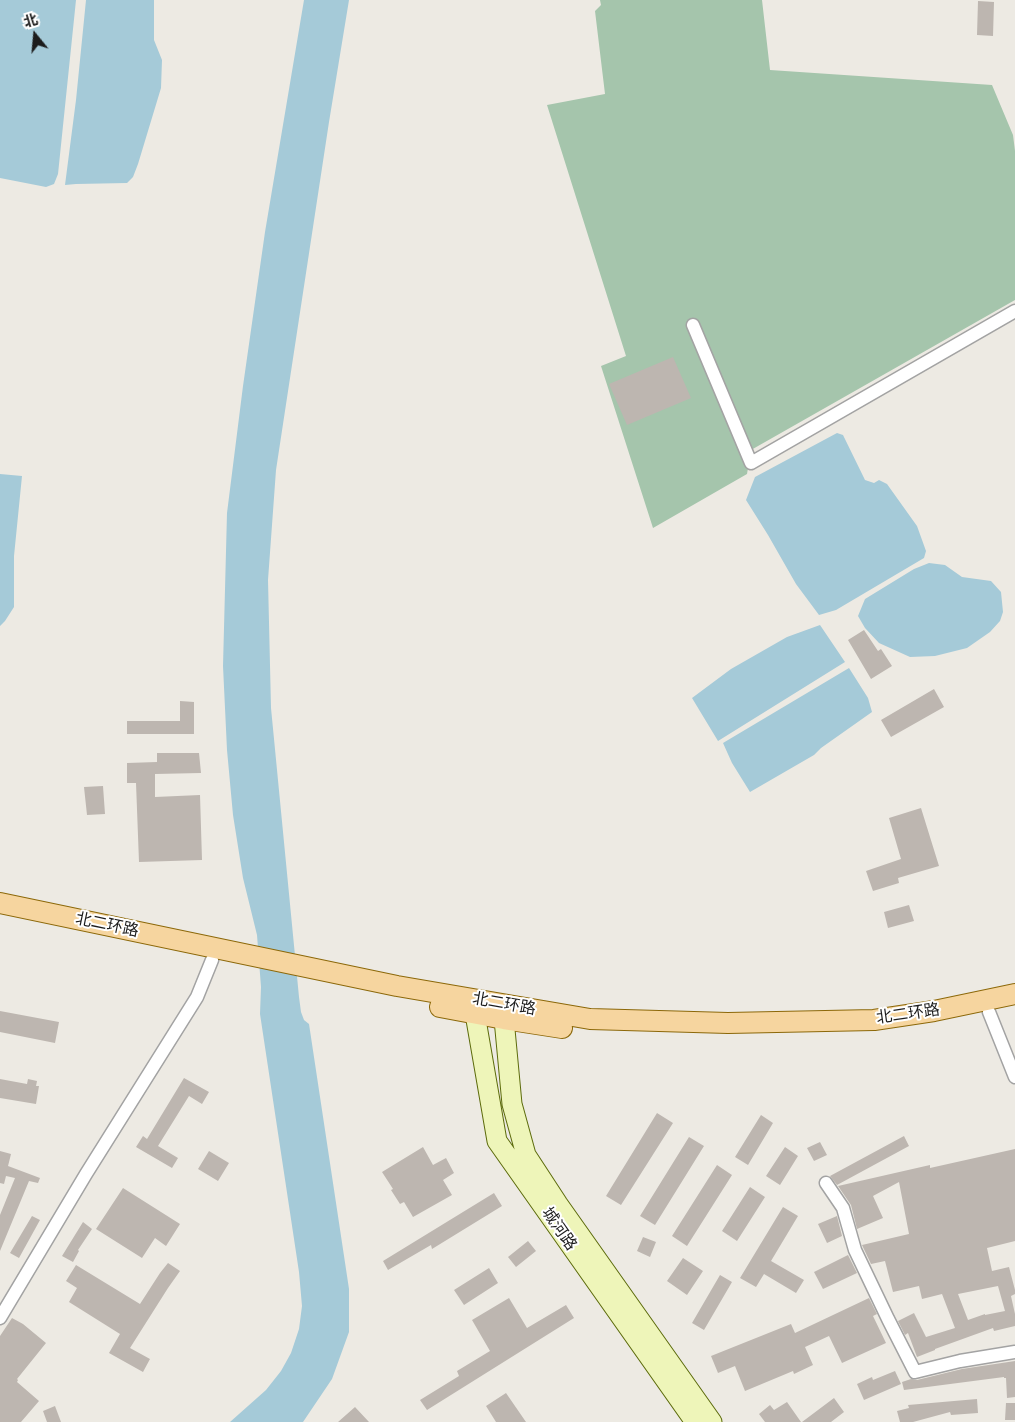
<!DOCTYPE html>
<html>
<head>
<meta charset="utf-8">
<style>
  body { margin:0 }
  #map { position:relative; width:1015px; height:1422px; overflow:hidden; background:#edeae3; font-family:Cabin,"Noto Sans SC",sans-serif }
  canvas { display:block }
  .north { position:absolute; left:10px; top:10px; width:50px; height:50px; -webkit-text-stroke:4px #fff; paint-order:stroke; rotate:343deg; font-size:14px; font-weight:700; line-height:20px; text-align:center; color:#1c1c1c }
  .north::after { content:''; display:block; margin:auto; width:18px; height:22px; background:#1c1c1c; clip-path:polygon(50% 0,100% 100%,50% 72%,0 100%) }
</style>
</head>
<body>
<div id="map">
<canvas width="1015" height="1422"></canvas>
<div class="north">北</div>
</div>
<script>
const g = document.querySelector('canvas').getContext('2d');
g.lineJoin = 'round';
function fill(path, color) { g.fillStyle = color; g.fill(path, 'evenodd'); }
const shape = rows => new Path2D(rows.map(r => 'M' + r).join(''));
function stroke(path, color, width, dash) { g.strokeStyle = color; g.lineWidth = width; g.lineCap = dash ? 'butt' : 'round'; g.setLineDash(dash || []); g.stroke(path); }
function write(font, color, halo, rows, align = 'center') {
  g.font = font + ' Cabin,"Noto Sans SC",sans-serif'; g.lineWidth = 4; g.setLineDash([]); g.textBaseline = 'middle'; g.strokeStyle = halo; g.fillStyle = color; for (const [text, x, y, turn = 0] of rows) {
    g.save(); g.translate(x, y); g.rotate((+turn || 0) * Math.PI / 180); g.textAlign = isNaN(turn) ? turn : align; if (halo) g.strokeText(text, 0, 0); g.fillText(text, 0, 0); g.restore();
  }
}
const cemetery = shape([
  [600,0,762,0,770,70,992,85,1013,135,1015,151,1015,300,751,450,747,474,653,528,601,366,626,356,547,105,605,94,595,11,601,5]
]);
const water = shape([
  [0,0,76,0,58,174,54,184,46,187,0,178],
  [86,0,154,0,154,40,162,60,161,88,138,164,133,177,127,183,76,184,65,185,76,100],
  [304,0,349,0,329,122,276,470,268,580,271,708,299,997,301,1012,304,1020,309,1024,349,1289,349,1332,332,1379,303,1422,230,1422,266,1390,281,1371,291,1353,299,1329,302,1306,299,1272,260,1014,261,987,257,935,243,878,233,815,227,750,223,666,227,513,243,386,265,232],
  [837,433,843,435,865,480,874,483,879,480,887,484,917,526,926,551,924,558,836,610,819,615,796,584,768,535,746,500,755,477],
  [0,474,22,476,14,556,14,607,5,621,0,626],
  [929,563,945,565,962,577,991,581,1001,592,1003,612,1000,621,990,632,967,648,935,656,910,657,879,643,865,628,858,616,865,599,914,569],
  [820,625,845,662,718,741,692,698,731,669,787,637],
  [849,668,868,698,872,712,821,748,814,755,750,792,732,763,723,743]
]);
const building = shape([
  [978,1,994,2,993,36,977,35],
  [673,357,691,398,627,425,609,384],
  [864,630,878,651,881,649,892,666,871,679,848,640],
  [934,689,944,707,891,737,881,720],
  [180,701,194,702,194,734,127,734,127,721,180,721],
  [157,753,199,753,201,773,155,774,155,797,200,795,202,860,139,862,136,783,127,783,127,763,157,762],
  [103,786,105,814,87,815,84,787],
  [921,808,939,866,898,878,899,883,873,891,866,871,901,859,889,818],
  [909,905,914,921,888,928,884,912],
  [0,1011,59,1022,55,1043,0,1032],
  [184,1078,209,1092,202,1104,189,1096,158,1146,178,1158,172,1168,136,1147,143,1136,147,1139],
  [0,1079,27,1084,28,1079,37,1081,36,1086,39,1086,36,1104,0,1098],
  [657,1113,673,1123,621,1205,606,1196],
  [761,1115,773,1123,748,1165,735,1157],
  [904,1136,909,1146,837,1185,830,1176],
  [689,1137,704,1146,655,1225,640,1216],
  [820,1142,827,1155,814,1161,807,1148],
  [423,1147,433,1165,446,1158,454,1173,443,1180,452,1195,413,1217,404,1202,400,1204,391,1190,393,1189,382,1172],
  [785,1147,798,1156,780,1185,766,1176],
  [1015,1149,1015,1241,987,1248,992,1271,1009,1267,1015,1290,1015,1294,1011,1296,1015,1314,1015,1326,994,1331,993,1328,935,1349,935,1350,917,1357,908,1333,905,1335,898,1321,914,1313,926,1337,955,1328,942,1294,922,1299,919,1286,893,1292,885,1261,871,1264,862,1245,909,1234,899,1182,873,1196,883,1218,857,1229,851,1205,838,1186,930,1165,930,1168],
  [998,1286,1005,1311,985,1315,985,1314,968,1320,958,1294],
  [0,1151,11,1154,8,1166,40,1178,38,1183,29,1181,0,1251,0,1215,15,1178,6,1176,4,1184,0,1183],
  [209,1151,229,1163,218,1181,198,1169],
  [717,1165,732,1175,687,1246,672,1236],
  [750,1187,765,1197,737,1241,722,1231],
  [123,1188,180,1224,166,1246,155,1238,142,1258,96,1229],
  [494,1193,502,1206,432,1249,431,1245,388,1270,383,1261],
  [783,1207,798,1216,771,1261,804,1280,796,1293,764,1274,756,1287,740,1278],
  [32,1216,40,1220,19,1258,10,1253],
  [837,1216,842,1236,827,1243,818,1224],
  [83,1222,92,1229,78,1250,79,1251,73,1262,62,1256],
  [643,1237,656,1242,650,1257,637,1251],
  [528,1241,536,1251,516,1267,508,1257],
  [848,1255,857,1273,823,1289,814,1272],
  [683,1258,703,1271,687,1295,667,1281],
  [168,1263,180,1271,168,1288,130,1348,150,1359,143,1372,109,1353,120,1334,69,1302,77,1288,66,1281,76,1265,140,1304,160,1273],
  [489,1268,498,1283,464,1305,454,1290],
  [720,1275,732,1282,704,1330,692,1323],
  [509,1298,527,1328,566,1305,574,1318,427,1410,420,1400,459,1376,457,1371,490,1351,472,1320],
  [869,1298,877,1314,873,1316,886,1343,842,1363,829,1336,805,1347,813,1365,794,1374,793,1371,745,1391,735,1366,718,1373,711,1356,791,1324,795,1333],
  [12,1318,23,1324,46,1343,17,1379,18,1380,17,1382,39,1401,21,1422,0,1422,0,1336],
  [1015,1361,1015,1397,1007,1398,1006,1378,1004,1378,1004,1377,904,1390,902,1382,911,1379,917,1380,962,1369],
  [895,1371,901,1384,864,1400,857,1384,872,1377,873,1380],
  [506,1393,526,1422,496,1422,486,1406],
  [834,1398,844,1412,831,1422,802,1422],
  [977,1399,978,1413,951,1415,950,1412,913,1422,900,1422,897,1411,909,1408,908,1405],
  [787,1402,801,1422,765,1422,759,1414,770,1405,774,1410],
  [1006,1403,1015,1403,1015,1420,1005,1420],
  [55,1406,61,1422,47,1422,43,1411],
  [355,1407,369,1422,338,1422]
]);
const minor = shape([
  [693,325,751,463,1015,311],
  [989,1012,1015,1077],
  [826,1183,843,1208,855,1250,888,1319,915,1372,960,1361,1015,1352],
  [0,1318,86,1174,197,997,212,960]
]);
const secondary = shape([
  [475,1014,497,1141,695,1422],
  [504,1019,512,1104,526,1155,558,1204,712,1422]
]);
const primary = shape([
  [0,903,397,986,590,1019,728,1023,874,1020,934,1011,1015,994],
  [440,1007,504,1019,562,1028]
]);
const streetNames = [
  ["北二环路",107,925,12],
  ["北二环路",504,1004,10],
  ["北二环路",908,1014,-8],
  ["城河路",559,1229,55]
];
fill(cemetery, '#a5c5ac');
fill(water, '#a5cad8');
fill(building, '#bdb6b0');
stroke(minor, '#a3a3a3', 15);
stroke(secondary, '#5c6b0b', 21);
stroke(primary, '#8c6809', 22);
stroke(minor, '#fff', 12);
stroke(secondary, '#eef5b9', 19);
stroke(primary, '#f6d59f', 20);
write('16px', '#1c1c1c', '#fff', streetNames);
</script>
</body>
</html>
